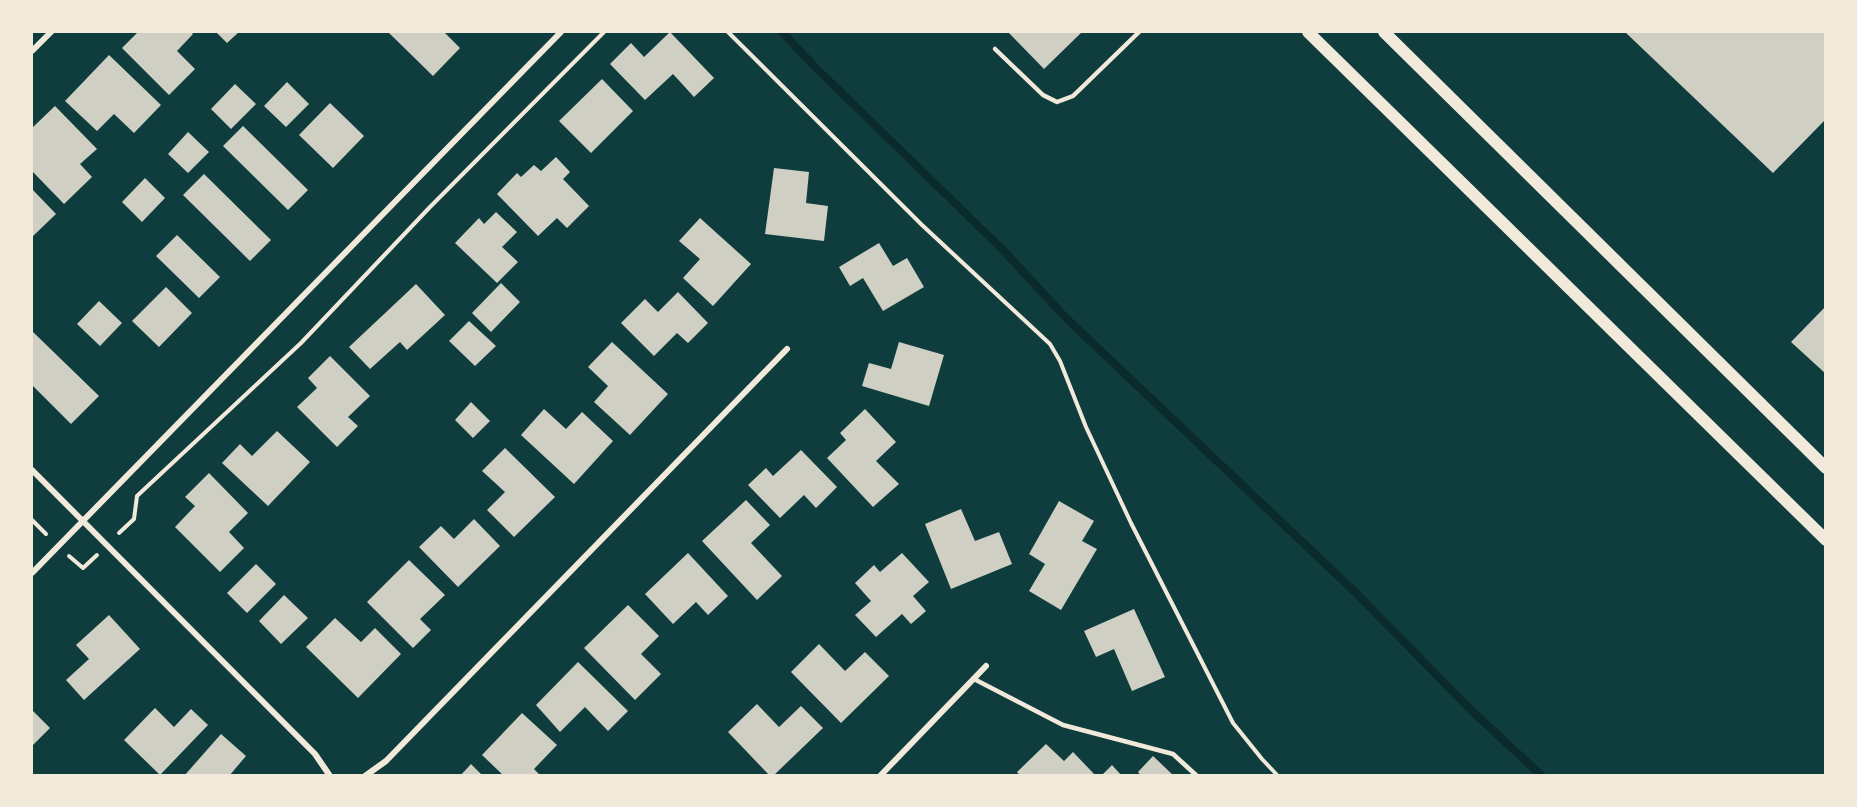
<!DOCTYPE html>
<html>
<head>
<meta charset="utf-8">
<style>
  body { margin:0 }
  #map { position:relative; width:1857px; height:807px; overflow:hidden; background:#0f3d3e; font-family:"Asap Condensed",sans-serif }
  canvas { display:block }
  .frame { position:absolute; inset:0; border:33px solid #f1e9da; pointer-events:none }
</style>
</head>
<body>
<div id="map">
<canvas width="1857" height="807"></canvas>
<div class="frame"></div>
</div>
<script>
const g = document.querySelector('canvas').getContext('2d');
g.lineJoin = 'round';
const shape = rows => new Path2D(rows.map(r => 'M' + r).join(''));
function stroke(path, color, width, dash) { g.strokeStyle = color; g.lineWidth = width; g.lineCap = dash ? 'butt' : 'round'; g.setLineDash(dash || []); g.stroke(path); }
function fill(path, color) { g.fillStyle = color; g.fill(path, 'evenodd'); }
const stream = shape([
  [782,32,814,66,1003,250,1066,318,1354,591,1471,710,1542,776]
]);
const building = shape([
  [138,32,191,32,193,34,177,51,195,69,169,95,122,48],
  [216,32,239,32,227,43],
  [388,32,444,32,460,48,433,76],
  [670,32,714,78,694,97,673,74,645,100,610,64,631,43,644,57],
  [1008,32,1082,32,1044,69],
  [1625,32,1826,32,1826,119,1773,173],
  [109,55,161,105,134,133,114,114,97,131,65,101],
  [602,79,633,111,591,153,559,121],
  [287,82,309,104,286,127,264,106],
  [235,84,256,104,231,129,211,109],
  [330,103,364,136,333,168,299,135],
  [55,106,97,149,80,164,92,177,64,204,32,171,32,128],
  [243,126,308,190,288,210,223,146],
  [188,132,209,152,188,173,168,154],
  [556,157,570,172,563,179,589,206,567,228,557,218,538,236,497,194,517,173,521,177,534,165,541,171],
  [774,168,809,172,806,203,828,206,824,241,765,234],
  [204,174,271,240,250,261,183,195],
  [145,178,165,198,142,222,122,202],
  [32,189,56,214,32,237],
  [496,212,517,232,502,247,518,262,497,283,455,243,479,218,484,224],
  [700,218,751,264,713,306,683,278,700,259,679,241],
  [177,235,220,277,199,298,156,256],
  [879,243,893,266,907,258,924,287,883,311,863,278,850,286,839,267],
  [501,283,520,302,491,332,472,313],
  [416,284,445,315,407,350,400,342,370,369,349,347],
  [166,287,192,313,159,347,132,321],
  [678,292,708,323,688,343,677,333,654,356,621,323,645,299,658,312],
  [99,301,122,323,100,346,77,324],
  [1826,306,1826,374,1791,342],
  [469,321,496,346,475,366,449,341],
  [32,331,99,396,71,424,32,385],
  [612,342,668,394,630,435,594,402,608,386,588,367],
  [899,342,944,355,929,406,862,386,869,363,891,369],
  [330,356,370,396,348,417,358,426,337,447,297,407,317,388,308,378],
  [471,402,490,421,473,438,455,420],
  [544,409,566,429,582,412,613,441,574,484,521,435],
  [865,409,896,442,876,461,899,484,873,507,827,458,846,440,840,433],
  [277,431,310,462,268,506,222,463,240,444,252,456],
  [505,448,555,497,514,537,487,510,505,492,482,471],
  [801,450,837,487,816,508,804,495,780,518,748,485,766,468,773,476],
  [209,473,248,513,229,532,244,548,220,572,175,527,195,506,185,497],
  [746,500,770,525,751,543,782,576,757,600,702,541],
  [1059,501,1094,521,1082,541,1097,549,1061,610,1029,591,1045,564,1029,554],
  [961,509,975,541,999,532,1012,564,951,589,925,524],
  [474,519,500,546,458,587,419,547,441,526,454,539],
  [688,553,728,596,708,615,696,602,673,624,645,594],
  [902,553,929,582,913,596,926,611,911,624,902,614,876,637,855,615,871,601,855,583,874,565,880,572],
  [409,560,445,595,420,619,431,630,413,648,367,602],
  [256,564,276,584,247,613,227,593],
  [284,595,308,618,281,644,259,621],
  [628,605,659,636,641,654,661,674,635,700,584,648],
  [1134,609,1165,677,1132,691,1114,649,1096,657,1084,631],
  [109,615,140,649,84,700,66,680,89,659,76,645],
  [335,618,361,642,375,628,401,654,358,698,306,647],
  [819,644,845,671,865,652,889,676,841,723,791,672],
  [578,662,628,711,608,731,585,707,560,732,536,705],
  [757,704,779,727,801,706,823,728,773,776,770,776,728,732],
  [155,708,174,727,191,709,208,725,160,775,124,740],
  [32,710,50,728,32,746],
  [522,713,557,745,534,769,541,776,504,776,482,755],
  [221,734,246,756,229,776,184,776],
  [1046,744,1064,761,1073,752,1096,776,1020,776,1017,772],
  [1153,756,1174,776,1141,776,1138,772],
  [471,764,483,776,460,776],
  [1112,765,1122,776,1101,776]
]);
const path = shape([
  [728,32,922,225,1050,344,1060,361,1086,427,1131,523,1233,723,1262,759,1278,776],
  [32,520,46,534],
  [119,533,134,519,137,496,301,343,430,207,604,32],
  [69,556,83,568,97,555]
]);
const service = shape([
  [995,49,1043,95,1057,102,1073,96,1139,32],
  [974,679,1063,725,1173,754,1197,776]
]);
const minor = shape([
  [32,51,51,32],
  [32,470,315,754,330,776],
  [32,573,561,32],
  [365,776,386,761,787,349],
  [880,776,986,666]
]);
const secondary = shape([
  [1308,32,1826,540],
  [1384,32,1826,468]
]);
stroke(stream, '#0a2a2b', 8);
fill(building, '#cfcfc3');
stroke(path, '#f1e9da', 4);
stroke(service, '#f1e9da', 4.5);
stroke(minor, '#f1e9da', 6);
stroke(secondary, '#f1e9da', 12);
</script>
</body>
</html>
